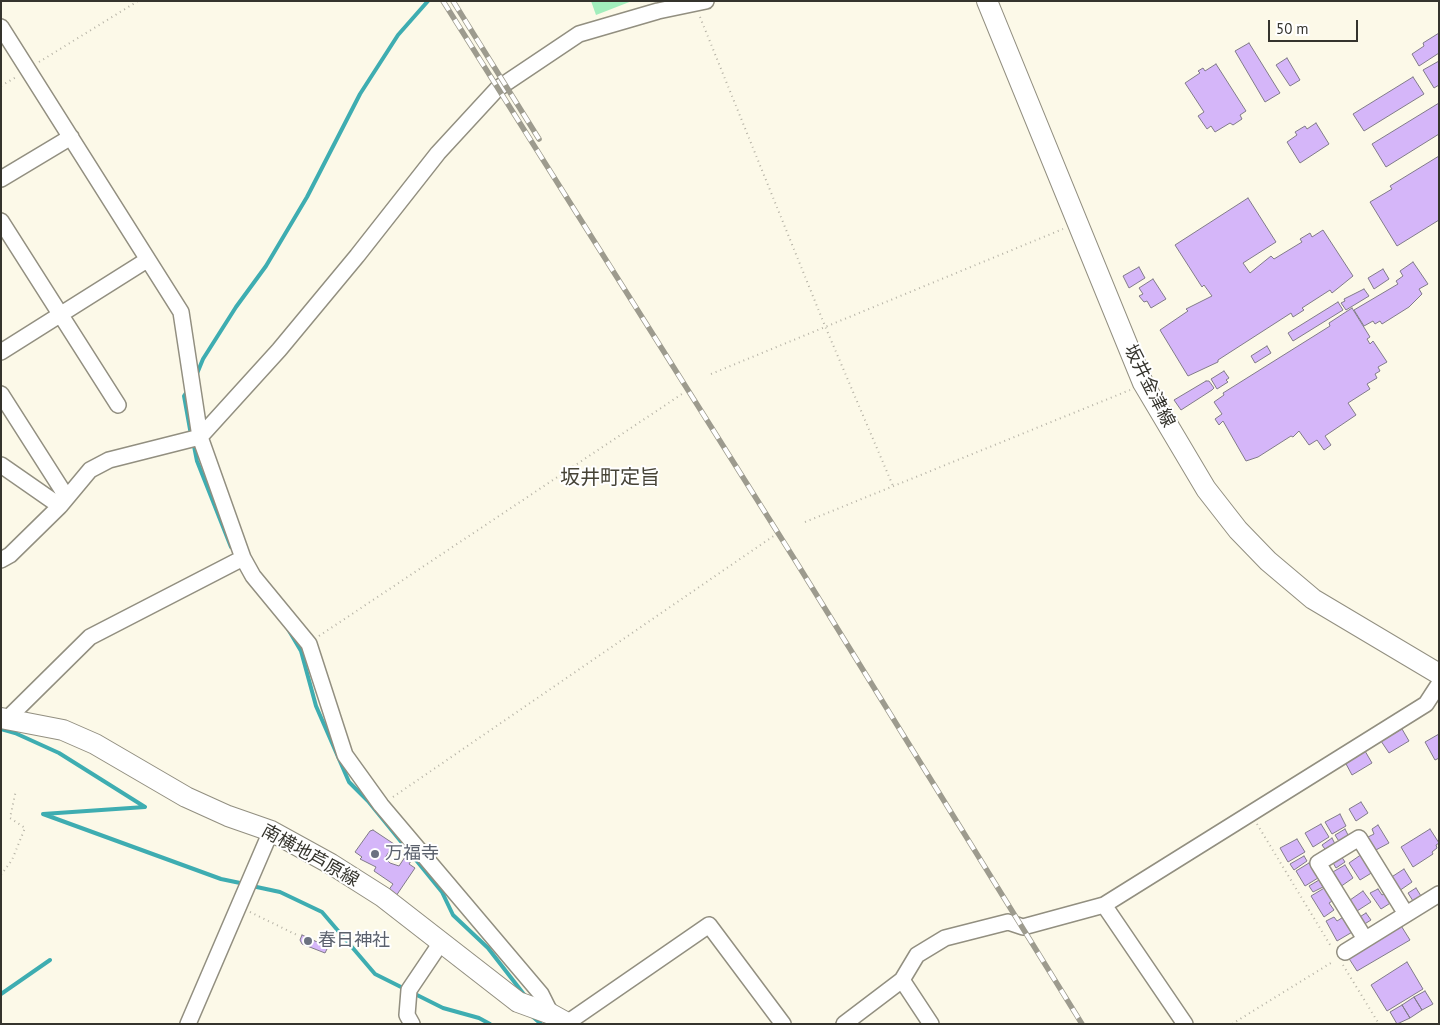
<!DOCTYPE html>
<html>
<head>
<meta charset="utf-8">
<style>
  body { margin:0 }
  #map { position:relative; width:1440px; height:1025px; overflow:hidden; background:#fcf9e8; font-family:"PT Sans",sans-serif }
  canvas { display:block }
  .frame { position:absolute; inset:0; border:2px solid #35342d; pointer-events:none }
  .scale { position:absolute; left:1268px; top:20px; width:90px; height:22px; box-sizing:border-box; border:2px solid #35342d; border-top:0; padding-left:6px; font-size:15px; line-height:18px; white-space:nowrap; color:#35342d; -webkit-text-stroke:4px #fff; paint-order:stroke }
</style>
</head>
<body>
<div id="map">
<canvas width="1440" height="1025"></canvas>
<div class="frame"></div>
<div class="scale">50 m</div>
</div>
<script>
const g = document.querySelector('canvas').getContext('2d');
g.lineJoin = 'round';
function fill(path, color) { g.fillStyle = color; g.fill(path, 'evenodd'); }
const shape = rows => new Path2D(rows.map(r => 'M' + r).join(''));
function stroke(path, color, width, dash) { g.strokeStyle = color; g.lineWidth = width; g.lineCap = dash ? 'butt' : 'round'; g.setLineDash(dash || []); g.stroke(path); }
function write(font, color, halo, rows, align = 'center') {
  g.font = font + ' "PT Sans","Noto Sans JP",sans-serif'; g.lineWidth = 4; g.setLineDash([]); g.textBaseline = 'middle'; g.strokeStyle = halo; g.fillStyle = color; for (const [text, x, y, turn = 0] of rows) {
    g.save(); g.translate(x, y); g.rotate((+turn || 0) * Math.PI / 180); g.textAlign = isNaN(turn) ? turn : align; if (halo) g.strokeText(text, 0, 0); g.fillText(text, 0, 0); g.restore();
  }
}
const green = shape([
  [591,1,632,1,596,15]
]);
const stream = shape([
  [196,376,203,359,236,307,266,266,307,197,360,94,398,35,428,1],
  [188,390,184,396,191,435],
  [193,441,197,461,231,547],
  [288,629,301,651,316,706,349,782,368,801,442,892,453,915,488,948,526,997],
  [1,729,15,733,59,753,145,807,43,814,221,879,245,884],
  [252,886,280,892,322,912,375,974,405,989],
  [413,993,443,1008,479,1018,490,1024],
  [1,994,50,960],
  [532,1016,541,1024]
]);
const building = shape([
  [1439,33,1439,53,1419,66,1412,54,1424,46,1423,43,1439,33],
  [1249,43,1280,93,1265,102,1235,51,1249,43],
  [1287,58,1300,80,1290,86,1276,65,1287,58],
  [1439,61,1439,85,1434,88,1423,70,1439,61],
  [1216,64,1246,111,1240,115,1242,119,1233,125,1230,123,1215,132,1211,126,1207,129,1198,116,1204,112,1185,83,1200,73,1198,71,1203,68,1205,71,1216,64],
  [1413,77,1424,94,1364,131,1353,114,1413,77],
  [1439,103,1439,134,1386,167,1372,144,1439,103],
  [1316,123,1329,144,1300,163,1287,142,1297,135,1295,132,1305,126,1307,129,1316,123],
  [1439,156,1439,220,1397,246,1370,202,1392,189,1390,186,1439,156],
  [1248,198,1276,242,1243,263,1250,273,1271,256,1274,259,1302,242,1300,239,1310,233,1312,237,1323,230,1353,276,1332,293,1330,290,1302,308,1304,310,1293,317,1291,313,1218,360,1218,362,1188,376,1160,330,1188,311,1186,309,1212,296,1204,285,1202,287,1175,245,1248,198],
  [1413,262,1428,284,1419,289,1422,294,1409,307,1382,324,1380,321,1375,324,1373,321,1364,326,1354,310,1398,284,1396,281,1403,276,1400,271,1413,262],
  [1139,267,1145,278,1129,288,1123,276,1139,267],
  [1383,269,1389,279,1374,289,1368,278,1383,269],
  [1153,279,1166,299,1151,308,1147,301,1144,302,1139,296,1143,294,1139,288,1153,279],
  [1364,289,1369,296,1346,310,1341,303,1345,301,1344,299,1364,289],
  [1338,302,1343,310,1293,341,1288,333,1338,302],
  [1352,308,1370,337,1367,339,1370,344,1373,341,1387,362,1378,367,1380,371,1375,374,1377,378,1367,384,1370,389,1348,403,1356,415,1325,436,1331,445,1324,450,1317,440,1309,445,1299,431,1293,437,1291,436,1258,457,1246,461,1223,421,1219,425,1215,419,1222,414,1214,402,1224,395,1223,393,1330,326,1329,323,1352,308],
  [1267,346,1271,353,1255,363,1251,356,1267,346],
  [1224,371,1229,378,1226,380,1228,382,1217,389,1211,379,1224,371],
  [1206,381,1209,381,1214,388,1212,390,1181,410,1174,400,1206,381],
  [1402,729,1409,741,1389,753,1381,741,1402,729],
  [1439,734,1439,758,1435,760,1425,742,1439,734],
  [1365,751,1372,763,1352,775,1345,762,1365,751],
  [1361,802,1368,813,1356,821,1349,809,1361,802],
  [1340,814,1346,826,1332,834,1325,822,1340,814],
  [1321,824,1329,837,1313,847,1305,833,1321,824],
  [1378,825,1389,843,1374,851,1366,838,1374,834,1372,829,1378,825],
  [1345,829,1349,837,1340,843,1335,835,1345,829],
  [1430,829,1439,843,1436,845,1437,848,1432,852,1433,854,1413,867,1401,847,1430,829],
  [373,830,394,844,385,858,390,863,399,866,405,857,411,861,409,864,415,868,396,896,388,891,393,884,374,871,376,867,360,859,362,857,355,852,370,831,373,830],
  [1332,838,1336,846,1327,852,1322,845,1332,838],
  [1297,839,1305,852,1288,862,1280,848,1297,839],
  [1362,854,1373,872,1360,880,1349,863,1362,854],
  [1304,856,1307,861,1294,870,1290,864,1304,856],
  [1341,856,1345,862,1336,868,1332,861,1341,856],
  [1309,863,1318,878,1305,886,1296,871,1309,863],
  [1345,865,1353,878,1340,887,1331,873,1345,865],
  [1404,869,1412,882,1399,891,1390,878,1404,869],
  [1319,880,1323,887,1313,892,1309,886,1319,880],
  [1326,887,1334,900,1329,903,1334,910,1324,917,1311,896,1326,887],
  [1416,888,1421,896,1413,901,1408,893,1416,888],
  [1378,889,1382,895,1386,893,1392,902,1381,909,1370,893,1378,889],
  [1363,891,1371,902,1357,911,1350,900,1363,891],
  [1366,913,1371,920,1363,925,1358,918,1366,913],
  [1345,916,1354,931,1337,941,1326,921,1334,917,1337,921,1345,916],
  [1400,924,1410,940,1357,971,1348,957,1400,924],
  [302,935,328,947,325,953,302,944,300,940,302,935],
  [1407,962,1423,989,1387,1011,1371,985,1407,962],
  [1425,991,1433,1004,1422,1010,1414,997,1425,991],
  [1414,997,1422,1010,1410,1018,1402,1005,1414,997],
  [1402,1005,1410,1018,1397,1024,1390,1012,1402,1005]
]);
const path = shape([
  [700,17,825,326,893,486],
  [39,62,138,1],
  [1,86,16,77],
  [711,374,1063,229],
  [805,522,1130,390],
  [319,636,685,392],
  [393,797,775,535],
  [1257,824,1332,948],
  [1,875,12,860,25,828,10,818,16,790],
  [250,912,299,936],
  [1343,965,1379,1024],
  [1232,1024,1334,961]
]);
const minor = shape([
  [1,27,181,312,200,437,243,558,253,576,309,644,345,755,381,805,541,994,551,1014],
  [1,179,71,137],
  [1,221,118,405],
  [1,352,147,260],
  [1,394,66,496],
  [1,465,60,506],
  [1,560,10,555,60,506,90,470,109,460,200,437,279,350,357,256,438,153,497,89,579,34,658,11,706,1],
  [7,719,90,637,243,558],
  [1104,905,1185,1024],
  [1365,939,1318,863,1359,838,1406,914],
  [1345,952,1439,894],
  [902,980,931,1024],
  [567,1023,709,925,783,1024],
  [188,1024,271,831],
  [412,1024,407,1015,409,990,440,944],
  [844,1024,902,980,917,955,945,938,1008,922,1023,927,1104,905,1426,704,1439,684]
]);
const major = shape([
  [987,1,1143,383,1206,489,1238,530,1268,561,1313,599,1439,674],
  [1,718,63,730,95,744,186,797,228,816,271,831,331,864,383,897,518,1002,551,1014,569,1024]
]);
const rail = shape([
  [443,1,795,560,1082,1024],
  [453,1,539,139]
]);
const markers = [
  [375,854,5,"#6b7280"],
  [308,941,5,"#6b7280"]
];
const streetNames = [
  ["坂井金津線",1149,386,63],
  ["南横地芦原線",310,856,29]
];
const worshipNames = [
  ["万福寺",385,854],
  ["春日神社",318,941]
];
const quarterNames = [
  ["坂井町定旨",610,478]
];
fill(green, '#a2eebc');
stroke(stream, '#3eadb1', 4);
fill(building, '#d5b6f9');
stroke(building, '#817b89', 1);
stroke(minor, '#928f80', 18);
stroke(major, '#928f80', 22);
stroke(path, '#b6b3a6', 2, [1, 4]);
stroke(minor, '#fff', 15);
stroke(major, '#fff', 20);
stroke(rail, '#9d9b8e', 5.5);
stroke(rail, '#fff', 4, [11]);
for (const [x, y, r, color] of markers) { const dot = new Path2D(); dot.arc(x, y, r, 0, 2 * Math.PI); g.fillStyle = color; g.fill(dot); stroke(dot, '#fff', 2); }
write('18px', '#35342d', '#fff', streetNames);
write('18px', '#5b616d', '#fff', worshipNames, 'left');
write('20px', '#464336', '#fff', quarterNames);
</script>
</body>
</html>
